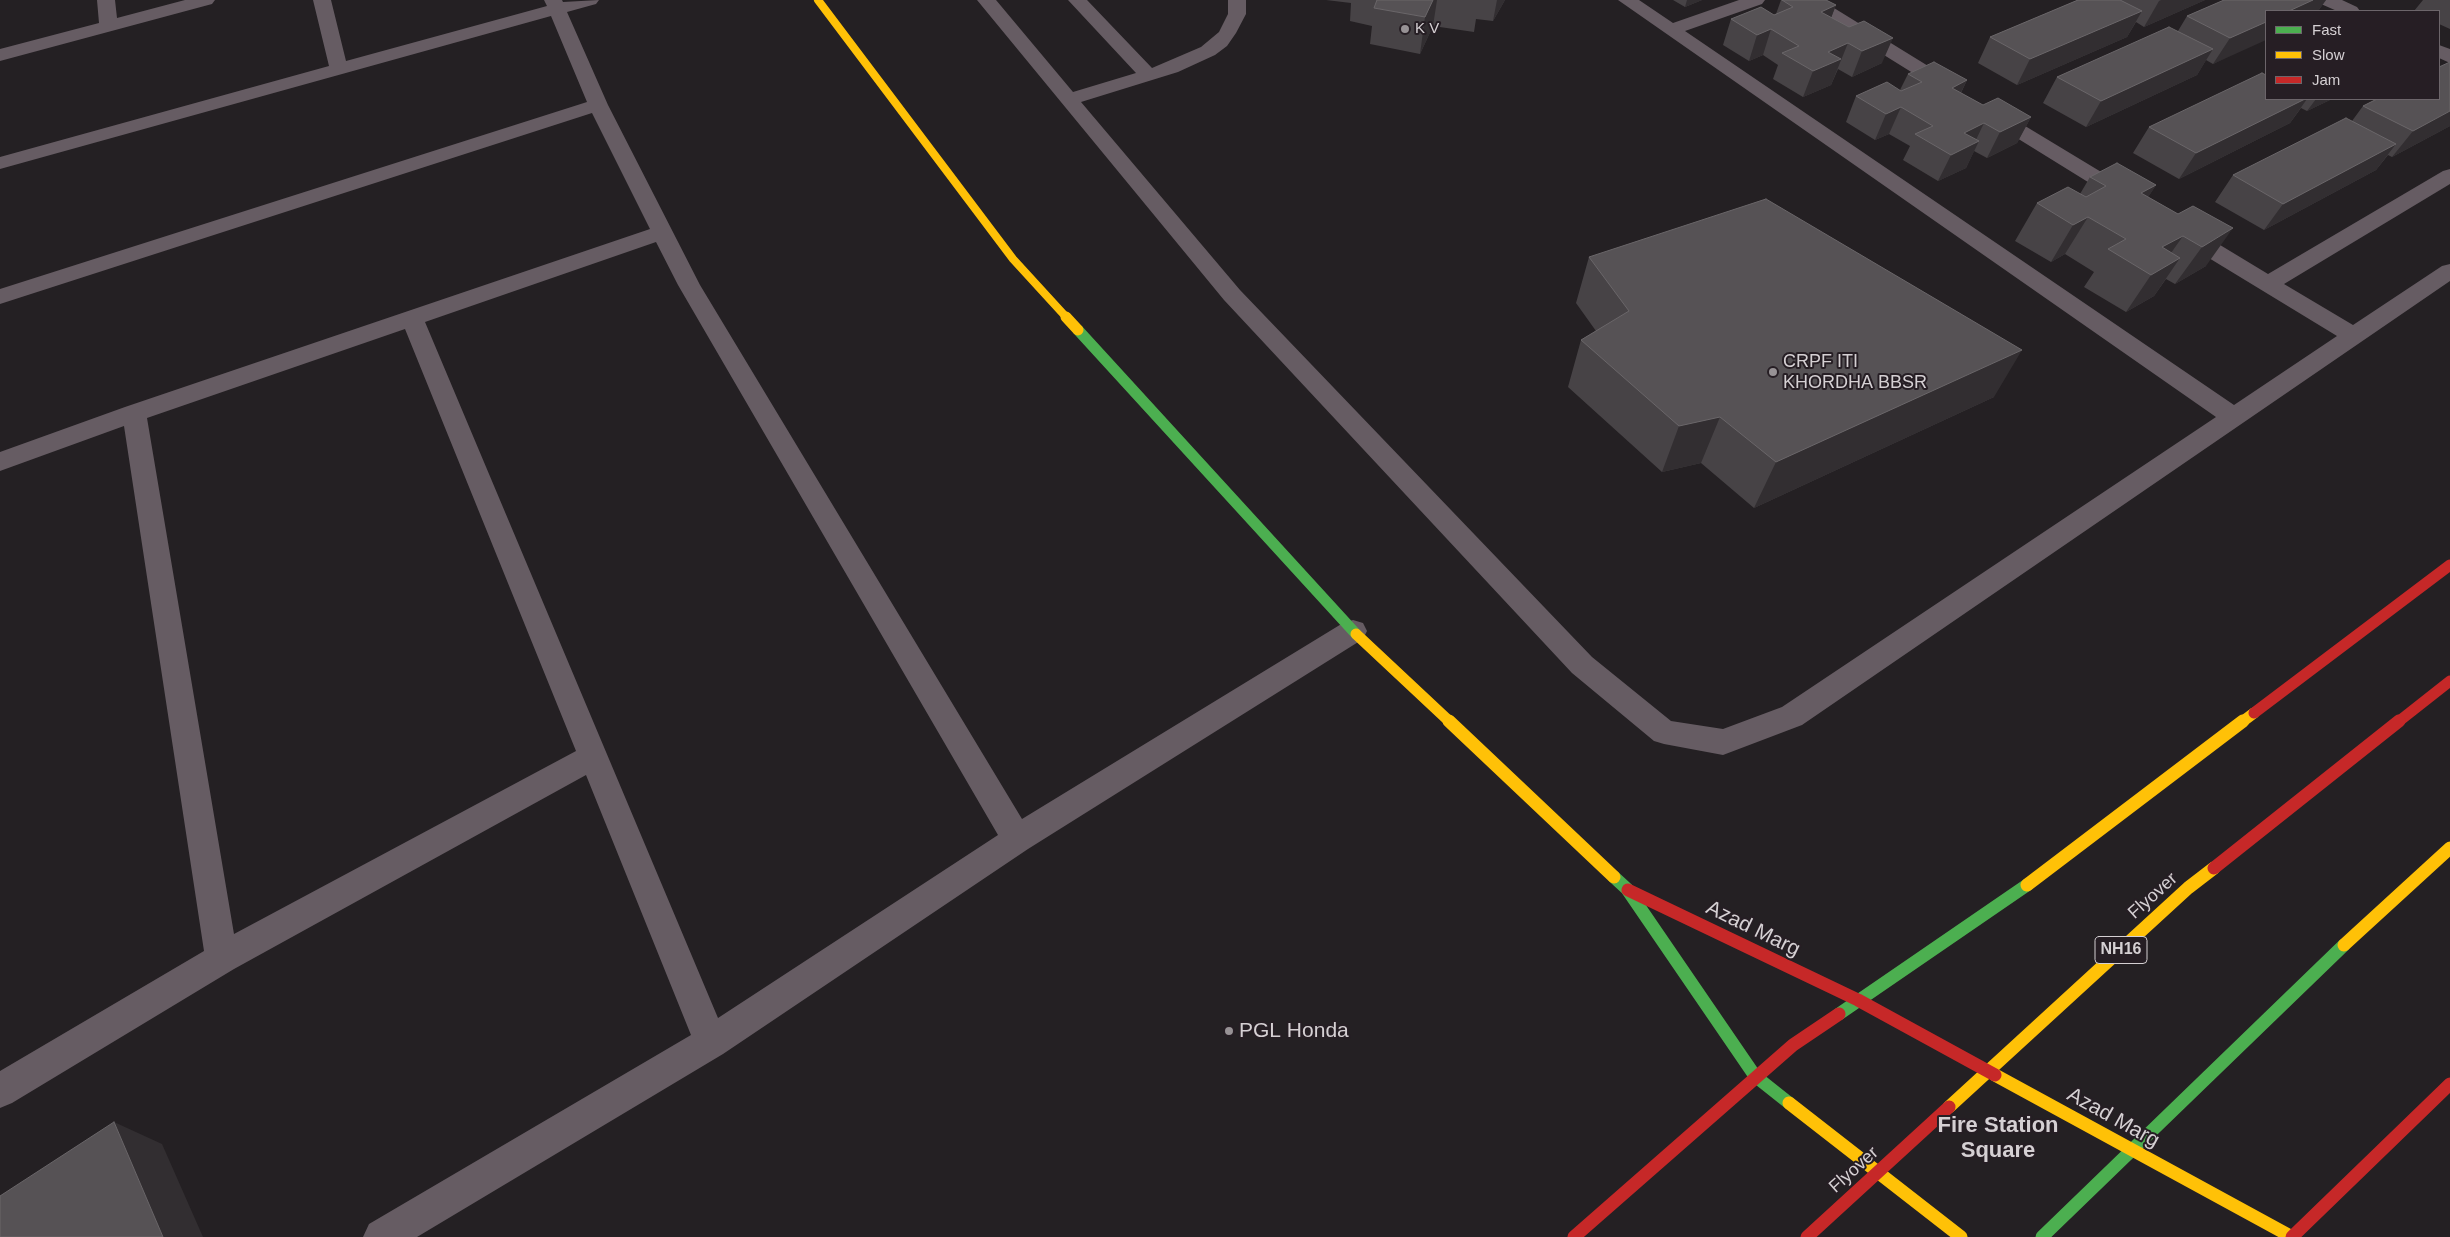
<!DOCTYPE html>
<html>
<head>
<meta charset="utf-8">
<style>
  body { margin:0 }
  #map { position:relative; width:2450px; height:1237px; overflow:hidden; background:#242023; font-family:Helvetica,sans-serif }
  canvas { display:block }
  .legend { position:absolute; left:2265px; top:10px; width:175px; height:90px; box-sizing:border-box; background:#261e24; border:1px solid #6c656a; margin:0; padding:6px 9px; list-style:none; font-size:15px; color:#d5d0d3 }
  .legend li { display:flex; align-items:center; gap:10px; height:25px }
  .legend b { width:25px; border:1px solid #6c656a }
</style>
</head>
<body>
<div id="map">
<canvas width="2450" height="1237"></canvas>
<ul class="legend">
<li><b style="height:6px;background:#4caf50"></b>Fast</li>
<li><b style="height:6px;background:#ffc107"></b>Slow</li>
<li><b style="height:6px;background:#c62828"></b>Jam</li>
</ul>
</div>
<script>
const g = document.querySelector('canvas').getContext('2d');
g.lineJoin = 'round';
const shape = rows => new Path2D(rows.map(r => 'M' + r).join(''));
function fill(path, color) { g.fillStyle = color; g.fill(path, 'evenodd'); }
function stroke(path, color, width, dash) { g.strokeStyle = color; g.lineWidth = width; g.lineCap = dash ? 'butt' : 'round'; g.setLineDash(dash || []); g.stroke(path); }
function write(font, color, halo, rows, align = 'center') {
  g.font = font + ' Helvetica,sans-serif'; g.lineWidth = 4; g.setLineDash([]); g.textBaseline = 'middle'; g.strokeStyle = halo; g.fillStyle = color; for (const [text, x, y, turn = 0] of rows) {
    g.save(); g.translate(x, y); g.rotate((+turn || 0) * Math.PI / 180); g.textAlign = isNaN(turn) ? turn : align; if (halo) g.strokeText(text, 0, 0); g.fillText(text, 0, 0); g.restore();
  }
}
const lane = shape([
  [977,0,996,0,1073,92,1136,73,1068,0,1087,0,1152,68,1201,47,1219,32,1228,14,1228,0,1246,0,1246,14,1236,33,1227,46,1215,55,1178,72,1081,102,1240,290,1592,657,1671,721,1723,729,1782,707,2216,417,1618,0,1639,0,1673,23,1739,0,1765,0,1762,4,1685,31,2234,405,2337,336,2176,238,2173,233,2176,228,2184,226,2192,228,2268,274,2443,171,2450,169,2450,184,2284,284,2353,325,2442,266,2450,264,2450,281,1802,725,1723,755,1664,744,1654,741,1572,673,1224,300,977,0],
  [1799,0,1821,0,1959,85,1962,89,1959,93,1945,93,1802,4,1799,0],
  [2318,0,2342,0,2357,7,2360,11,2337,11,2321,4,2318,0],
  [2439,45,2450,49,2450,63,2439,58,2439,45],
  [1990,107,1997,109,2131,190,2134,195,2131,200,2124,201,2117,200,1983,117,1980,113,1983,109,1990,107]
]);
const street = shape([
  [97,0,115,0,117,18,185,0,215,0,212,4,0,61,0,49,99,23,97,0],
  [313,0,331,0,346,61,547,6,544,0,562,0,563,2,599,0,596,4,567,12,608,105,700,285,1022,819,1343,623,1353,620,1363,623,1367,631,1363,639,1028,849,723,1054,417,1237,363,1237,369,1224,691,1035,586,775,234,969,12,1103,0,1108,0,1071,204,951,124,426,0,471,0,452,125,407,650,229,592,113,0,304,0,289,587,102,551,16,0,169,0,157,329,66,313,0],
  [656,242,678,285,998,835,718,1018,425,322,656,242],
  [405,329,576,751,234,934,147,418,405,329]
]);
const fastFar1 = shape([
  [1078,330,1356,634]
]);
const fast = shape([
  [1614,877,1627,889,1755,1076,1789,1103],
  [1839,1014,2027,885],
  [2042,1237,2344,945]
]);
const slowFar2 = shape([
  [818,0,1013,259,1067,318]
]);
const slowFar1 = shape([
  [1066,317,1078,330],
  [1356,634,1450,722],
  [2242,722,2254,713]
]);
const slow = shape([
  [1449,721,1614,877],
  [2027,885,2243,721],
  [2344,945,2450,848],
  [1995,1075,2292,1237],
  [1789,1103,1961,1237],
  [1949,1107,2188,888,2214,868]
]);
const jamFar1 = shape([
  [2254,713,2450,565],
  [2398,722,2450,681]
]);
const jam = shape([
  [2214,868,2399,721],
  [1628,890,1858,1000,1995,1075],
  [1574,1237,1793,1045,1839,1014],
  [1807,1237,1949,1107],
  [2292,1237,2450,1084]
]);
const wall = shape([
  [1326,0,1505,0,1493,21,1476,19,1474,32,1433,26,1420,54,1370,44,1372,26,1350,21,1351,3],
  [1673,0,1702,0,1685,7],
  [1781,0,1826,0,1836,5,1831,18,1882,63,1852,77,1838,69,1831,85,1803,97,1773,79,1778,65,1763,55,1749,61,1723,45,1731,19,1774,15,1776,14],
  [2078,0,2205,0,2144,27,2136,22,2127,37,2017,85,1978,63,1990,37],
  [2224,0,2326,0,2318,11,2213,64,2206,60,2197,75,2086,127,2043,103,2057,77,2178,31,2187,16],
  [2423,0,2450,0,2450,29,2439,24,2439,11,2414,11],
  [1908,74,1967,80,1961,93,1983,105,2031,117,2017,143,1987,158,1974,151,1966,168,1938,181,1903,160,1910,146,1889,134,1875,140,1846,122,1856,96,1900,90],
  [2266,99,2332,99,2307,111,2301,108,2290,123,2179,179,2133,153,2149,127],
  [2363,106,2450,126,2392,157,2388,155,2376,170,2264,230,2215,202,2233,175,2352,121],
  [2090,177,2156,185,2148,197,2178,214,2193,206,2206,266,2175,284,2166,279,2154,296,2126,312,2084,287,2094,272,2065,254,2051,262,2015,241,2037,203,2080,194],
  [1589,257,1994,397,1754,508,1701,463,1662,472,1568,387,1581,340,1596,331,1576,303]
]);
const shadedWall = shape([
  [1433,0,1437,0,1433,26,1420,54,1425,17],
  [1497,0,1505,0,1493,21],
  [1687,0,1702,0,1685,7],
  [2161,0,2205,0,2144,27,2159,1],
  [2313,0,2326,0,2318,11,2289,11],
  [1836,5,1826,31,1821,12],
  [2142,11,2127,37,2017,85,2030,59],
  [2266,22,2266,40,2213,64,2230,38],
  [1771,29,1763,55,1749,61,1757,35],
  [1893,38,1882,63,1852,77,1862,51],
  [1848,43,1831,85,1803,97,1813,71,1828,52],
  [2213,49,2197,75,2086,127,2101,101],
  [1967,80,1954,106,1952,88],
  [2305,99,2307,99,2290,123,2179,179,2196,153],
  [2316,99,2332,99,2307,111],
  [1901,107,1889,134,1875,140,1886,114],
  [2450,111,2450,126,2392,157,2413,131],
  [2031,117,2017,143,1987,158,2000,132],
  [1984,123,1974,144,1979,141,1966,168,1938,181,1951,155,1964,133],
  [2396,144,2376,170,2264,230,2283,204],
  [2156,185,2132,222,2141,193],
  [2088,217,2065,254,2051,262,2073,225],
  [2233,228,2206,266,2175,284,2202,247],
  [2183,236,2159,270,2180,258,2154,296,2126,312,2151,275,2162,247],
  [2022,350,1994,397,1754,508,1776,462],
  [1720,417,1701,463,1662,472,1679,426],
  [114,1122,162,1144,203,1237,163,1237]
]);
const building = shape([
  [1377,0,1433,0,1425,17,1374,8,1377,0],
  [1782,0,1826,0,1836,5,1821,12,1849,27,1864,21,1893,38,1862,51,1848,43,1828,52,1841,59,1813,71,1782,53,1799,46,1771,29,1757,35,1731,19,1761,7,1774,15,1793,7,1782,0],
  [2078,0,2120,0,2142,11,2030,59,1990,37,2078,0],
  [2224,0,2313,0,2289,11,2266,11,2266,22,2230,38,2187,16,2224,0],
  [2169,27,2213,49,2101,101,2057,77,2169,27],
  [1934,62,1967,80,1952,88,1983,105,1998,98,2031,117,2000,132,1984,123,1964,133,1979,141,1951,155,1915,134,1933,126,1901,107,1886,114,1856,96,1887,82,1901,91,1922,82,1908,74,1934,62],
  [2450,62,2450,111,2413,131,2363,106,2377,99,2439,99,2439,67,2450,62],
  [2262,73,2266,75,2266,99,2305,99,2196,153,2149,127,2262,73],
  [2346,118,2396,144,2283,204,2233,175,2346,118],
  [2117,163,2156,185,2141,193,2178,214,2193,206,2233,228,2202,247,2183,236,2162,247,2180,258,2151,275,2108,249,2126,239,2088,217,2073,225,2037,203,2068,187,2086,197,2106,186,2090,177,2117,163],
  [1766,199,2022,350,1776,462,1720,417,1679,426,1581,340,1629,311,1589,257,1766,199],
  [114,1122,163,1237,0,1237,0,1196,114,1122]
]);
const markers = [
  [1405,29,5,"#979295"],
  [1773,372,5,"#979295"],
  [1229,1031,5,"#979295"]
];
const farPoinames = [
  ["K V",1415,29]
];
const shields = [
  [2121,950,52]
];
const shieldNames = [
  ["NH16",2121,950]
];
const poiNames = [
  ["CRPF ITI",1783,362],
  ["KHORDHA BBSR",1783,383]
];
const streetNames = [
  ["Flyover",2153,896,-42],
  ["Flyover",1854,1170,-42]
];
const nearStreetnames = [
  ["Azad Marg",1753,929,26],
  ["Azad Marg",2113,1118,29]
];
const nearPoinames = [
  ["PGL Honda",1239,1031]
];
const nearNeighbourhoodnames = [
  ["Fire Station",1998,1126],
  ["Square",1998,1151]
];
fill(lane, '#665c63');
fill(street, '#665c63');
stroke(fastFar1, '#4caf50', 11);
stroke(fast, '#4caf50', 13);
stroke(slowFar2, '#ffc107', 8);
stroke(slowFar1, '#ffc107', 11);
stroke(slow, '#ffc107', 13);
stroke(jamFar1, '#c62828', 11);
stroke(jam, '#c62828', 13);
fill(wall, '#474346');
fill(shadedWall, '#322e31');
fill(building, '#565255');
stroke(building, '#6a6669', 1);
for (const [x, y, r, color] of markers) { const dot = new Path2D(); dot.arc(x, y, r, 0, 2 * Math.PI); g.fillStyle = color; g.fill(dot); stroke(dot, '#261e24', 2); }
write('15px', '#d5d0d3', '#261e24', farPoinames, 'left');
for (const [x, y, w] of shields) { const box = new Path2D(); box.roundRect(x - w / 2, y - 13.5, w, 27, 4); g.fillStyle = '#261e24'; g.fill(box); stroke(box, '#d5d0d3', 1); }
write('bold 16px', '#d5d0d3', null, shieldNames);
write('18px', '#d5d0d3', '#261e24', poiNames, 'left');
write('18px', '#d5d0d3', '#261e24', streetNames);
write('21px', '#d5d0d3', '#261e24', nearStreetnames);
write('21px', '#d5d0d3', '#261e24', nearPoinames, 'left');
write('bold 22px', '#d5d0d3', '#261e24', nearNeighbourhoodnames);
</script>
</body>
</html>
